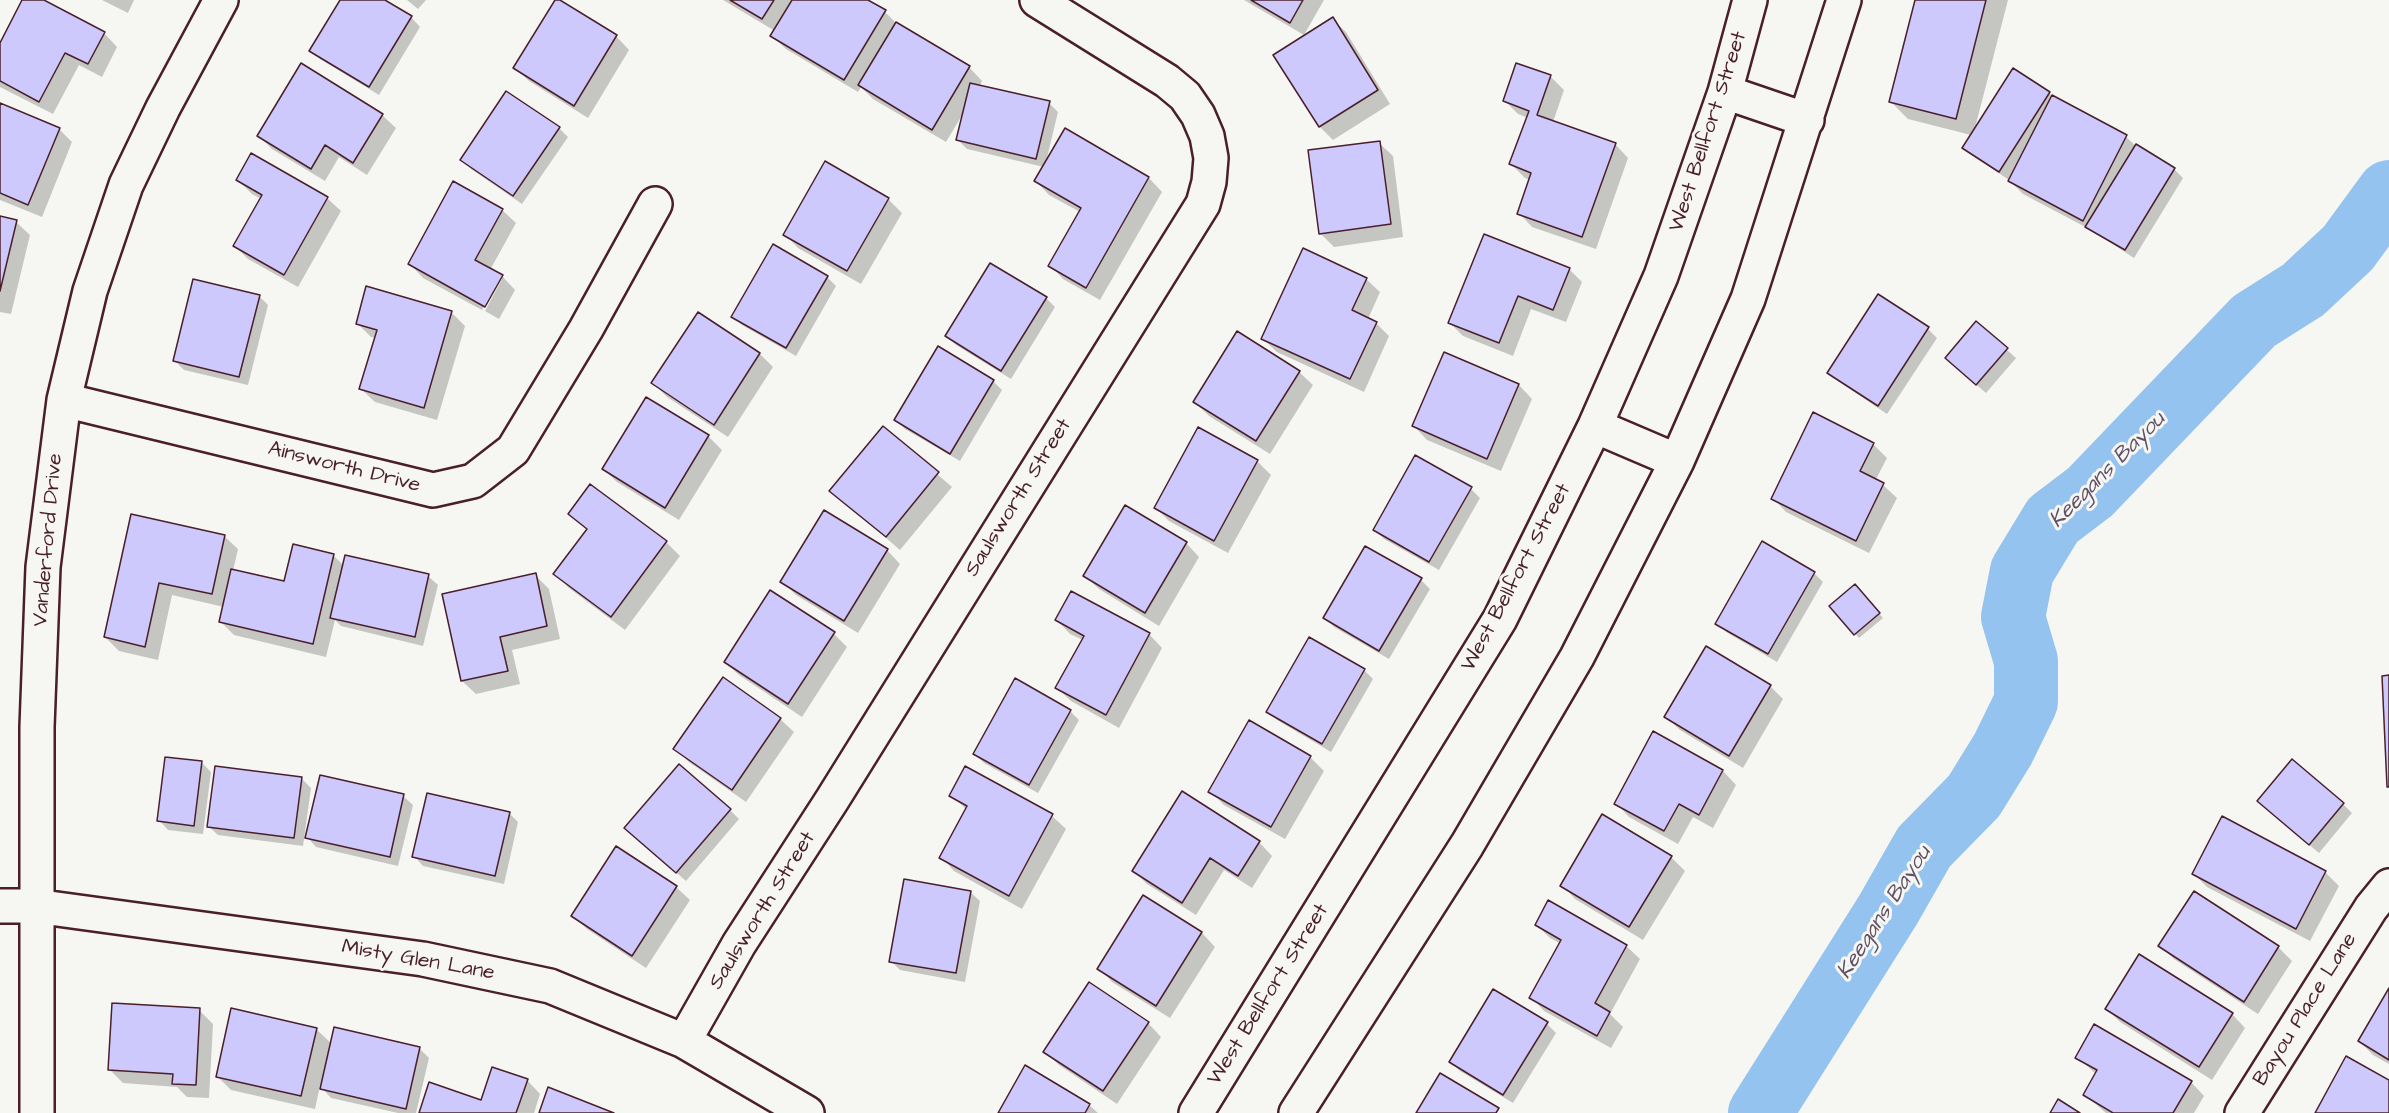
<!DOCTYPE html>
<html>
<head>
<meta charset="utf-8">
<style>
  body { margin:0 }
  canvas { display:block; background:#f6f6f2 }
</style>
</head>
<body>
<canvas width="2389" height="1113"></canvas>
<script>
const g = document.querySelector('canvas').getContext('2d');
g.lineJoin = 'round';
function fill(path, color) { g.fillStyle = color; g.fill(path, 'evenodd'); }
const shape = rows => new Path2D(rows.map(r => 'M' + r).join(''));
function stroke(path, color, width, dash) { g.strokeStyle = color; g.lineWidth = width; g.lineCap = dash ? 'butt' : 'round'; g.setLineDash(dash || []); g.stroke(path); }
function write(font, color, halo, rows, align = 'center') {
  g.font = font + ' "Architects Daughter",sans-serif'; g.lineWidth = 6; g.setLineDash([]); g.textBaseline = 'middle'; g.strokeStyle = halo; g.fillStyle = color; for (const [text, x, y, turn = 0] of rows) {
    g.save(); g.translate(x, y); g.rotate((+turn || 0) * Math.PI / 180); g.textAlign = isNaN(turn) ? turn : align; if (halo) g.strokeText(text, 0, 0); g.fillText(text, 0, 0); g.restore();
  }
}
const shadow = shape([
  [24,0,40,0,104,33,117,47,102,77,79,65,53,114,0,87,0,46],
  [102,0,134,0,128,13],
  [342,0,382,0,411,17,420,27,379,95,320,59,311,50],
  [407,0,426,0,418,9],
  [557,0,616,36,629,50,588,118,529,81,515,68],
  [723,0,866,0,885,12,898,25,969,67,982,81,979,87,1049,103,1058,112,1046,162,1065,130,1149,178,1162,192,1100,300,1063,279,1050,265,1080,212,1049,195,1036,181,1044,167,967,149,958,140,964,112,946,142,873,99,861,87,858,92,786,49,772,36,775,31],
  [1244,0,1324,0,1304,35],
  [1917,0,2008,0,1975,128,2049,93,2054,98,2126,137,2136,146,2174,169,2183,178,2134,258,2091,230,2023,194,2009,180,1973,156,1964,147,1971,135,1908,119,1891,102],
  [1332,19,1346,32,1390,104,1333,140,1320,127,1275,55],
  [1517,65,1551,77,1564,90,1553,122,1615,144,1628,158,1596,249,1532,227,1519,213,1530,180,1525,178,1511,164,1528,118,1518,114,1505,101],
  [0,105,59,129,72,142,42,217,0,200],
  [382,115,396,128,367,175,339,157,325,181,272,149,259,136],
  [559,128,568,137,522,204,471,169,462,160],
  [1379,143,1393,156,1403,237,1334,247,1320,233],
  [238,180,327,198,341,211,298,287,248,259,235,246,261,199,252,194],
  [888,199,902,213,861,284,798,248,785,234],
  [502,210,516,223,490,270,502,276,515,290,499,319,485,311,502,279,499,279,482,310,423,278,410,264],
  [0,218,16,222,30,235,11,314,0,312],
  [1569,269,1582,282,1566,322,1531,309,1513,356,1463,336,1450,323],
  [827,277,836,286,796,356,742,325,733,316],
  [1366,279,1380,292,1368,319,1376,323,1389,336,1364,392,1277,352,1263,339],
  [259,296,268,305,248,385,184,370,175,361],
  [1046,298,1055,307,1011,379,956,345,947,336],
  [451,312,465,326,437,420,375,402,361,389,376,338,371,337,357,323],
  [699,314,760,354,773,367,728,437,667,397,653,383],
  [1976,323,2016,358,1986,393,1956,367],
  [1928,329,1937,338,1887,414,1838,381,1829,372],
  [1445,354,1519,385,1532,399,1501,471,1427,440,1414,426],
  [1299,372,1313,385,1270,454,1209,416,1195,402],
  [993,381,1002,390,960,461,905,429,896,420],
  [646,399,709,437,722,450,679,520,617,482,603,469],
  [883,428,952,487,900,550,831,490],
  [1873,444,1887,458,1875,481,1883,485,1897,498,1869,553,1786,512,1773,498],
  [1257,461,1271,475,1228,553,1169,521,1156,508],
  [590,486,666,542,680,556,625,630,569,588,555,574,588,531,570,514],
  [1471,489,1480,498,1439,570,1384,539,1375,530],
  [132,516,224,536,238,549,233,571,286,583,333,555,344,566,428,576,438,585,423,646,341,626,335,620,326,657,234,635,221,622,224,607,172,595,158,660,119,651,105,637],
  [1186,543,1199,557,1159,626,1099,589,1085,576],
  [887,550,900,564,858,633,796,595,782,581],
  [1814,573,1823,582,1777,662,1726,632,1717,623],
  [535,575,549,589,560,639,512,650,520,684,476,694,462,681],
  [1421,580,1430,589,1389,659,1334,627,1325,618],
  [1859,590,1883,618,1859,638,1832,606],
  [1057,620,1149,634,1162,648,1119,728,1071,701,1057,688,1083,640,1070,634],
  [834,634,847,647,802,717,739,675,725,662],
  [1364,670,1373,679,1331,752,1277,720,1268,711],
  [1770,686,1783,699,1743,768,1680,730,1666,717],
  [1070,711,1079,720,1038,793,984,763,975,754],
  [780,719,794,732,746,802,689,762,675,749],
  [1654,733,1723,771,1736,785,1713,828,1693,817,1678,844,1629,817,1616,803],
  [1310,757,1324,771,1285,839,1224,805,1210,791],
  [202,763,211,772,203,834,168,830,159,820],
  [966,768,1052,816,1066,829,1022,909,954,871,941,857,967,810,951,795],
  [302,779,311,788,303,846,218,835,208,826],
  [403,796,413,805,398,866,316,847,307,837],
  [2343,804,2352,813,2319,853,2268,810],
  [730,810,739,819,686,881,635,837],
  [509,813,518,822,504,884,423,866,414,856],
  [1603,816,1671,857,1685,871,1643,940,1575,899,1562,885],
  [1259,842,1272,856,1252,888,1224,870,1196,915,1147,884,1134,871],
  [616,848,676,887,690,900,646,968,587,929,573,916],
  [2325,872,2339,886,2310,941,2207,887,2193,873],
  [970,892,980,901,965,982,900,970,891,961],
  [2194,893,2278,947,2292,961,2258,1014,2174,959,2160,946],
  [1143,897,1202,933,1215,947,1170,1018,1112,982,1099,968],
  [1537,925,1626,946,1640,959,1610,1014,1623,1027,1611,1048,1544,1011,1531,997,1561,944,1550,938],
  [2389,991,2389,1064,2373,1055,2359,1041],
  [2106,1008,2232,1014,2245,1028,2212,1080,2120,1022],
  [199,1010,213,1024,209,1098,187,1097,177,1087,123,1083,110,1070],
  [1148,1023,1161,1037,1117,1104,1059,1065,1045,1052],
  [1547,1024,1556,1033,1513,1103,1460,1071,1451,1062],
  [316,1029,332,1044,419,1048,429,1058,416,1113,398,1113,331,1098,320,1086,315,1109,231,1090,217,1076],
  [2077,1057,2191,1082,2204,1096,2194,1113,2106,1113,2085,1095,2096,1074],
  [527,1080,540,1094,534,1113,421,1113,482,1102],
  [1089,1105,1098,1113,999,1113]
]);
const river = shape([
  [1760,1113,1888,910,1924,847,1974,796,2003,749,2026,702,2026,661,2013,617,2022,571,2053,520,2090,492,2254,321,2303,290,2348,248,2389,192]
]);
const building = shape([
  [22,0,44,0,105,32,88,64,65,53,39,102,0,81,0,43,22,0],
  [340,0,385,0,412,16,369,87,309,51,340,0],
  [555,0,560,0,617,35,574,106,513,68,555,0],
  [730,0,774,0,762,19,730,0],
  [792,0,868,0,886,10,844,80,770,36,792,0],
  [1251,0,1303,0,1290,23,1251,0],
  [1915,0,1986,0,1956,119,1889,102,1915,0],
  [1333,17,1378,90,1319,127,1273,55,1333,17],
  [896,22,970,66,932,130,858,85,896,22],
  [301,63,383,114,353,163,325,145,311,169,257,136,301,63],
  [1516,63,1551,75,1537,115,1616,143,1582,237,1517,214,1531,173,1509,164,1529,111,1503,101,1516,63],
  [2013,68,2050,92,1999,172,1962,148,2013,68],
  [970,83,1050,101,1036,159,956,140,970,83],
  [506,91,560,127,513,196,460,160,506,91],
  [2052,95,2127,135,2083,221,2008,181,2052,95],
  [0,103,60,128,28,205,0,193,0,103],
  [1065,128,1149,177,1086,288,1048,266,1081,208,1034,181,1065,128],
  [1380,141,1391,224,1319,234,1308,150,1380,141],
  [2136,144,2175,168,2125,250,2085,227,2136,144],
  [251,153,328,197,284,275,233,246,262,195,236,180,251,153],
  [825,161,889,198,847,271,783,235,825,161],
  [453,181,503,209,475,260,503,275,485,307,408,264,453,181],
  [0,216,17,220,0,291,0,216],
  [1484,234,1570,268,1553,310,1518,296,1499,343,1448,323,1484,234],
  [773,244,828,276,786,348,731,317,773,244],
  [1303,248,1367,278,1352,310,1377,322,1350,379,1261,339,1303,248],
  [990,263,1047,297,1001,371,945,336,990,263],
  [193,279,260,295,239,377,173,361,193,279],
  [366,286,452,311,424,408,359,389,377,330,356,324,366,286],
  [1878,294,1929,327,1878,406,1827,373,1878,294],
  [698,312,760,353,714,425,651,383,698,312],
  [1976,321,2008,348,1976,385,1945,358,1976,321],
  [1237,331,1300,371,1256,441,1193,402,1237,331],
  [938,346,994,380,950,454,894,420,938,346],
  [1444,352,1519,384,1487,459,1412,426,1444,352],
  [646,397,709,435,665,508,602,469,646,397],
  [1813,412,1874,443,1860,471,1884,483,1856,541,1771,499,1813,412],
  [883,426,939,472,886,537,829,491,883,426],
  [1198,427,1258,460,1214,541,1154,508,1198,427],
  [1415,455,1472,487,1429,562,1373,530,1415,455],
  [590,484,667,541,611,617,553,574,587,529,568,514,590,484],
  [1125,505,1187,542,1145,613,1083,576,1125,505],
  [824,510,888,549,844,621,780,582,824,510],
  [131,514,225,535,212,594,159,583,145,647,104,637,131,514],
  [1762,541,1815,572,1768,654,1715,624,1762,541],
  [293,544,334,554,313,644,219,622,231,569,284,581,293,544],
  [1365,546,1422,578,1379,651,1323,618,1365,546],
  [345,555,429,574,415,637,330,618,345,555],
  [536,573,547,626,500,637,508,671,461,681,442,594,536,573],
  [1855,584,1880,613,1854,635,1829,606,1855,584],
  [770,590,835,632,788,704,724,662,770,590],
  [1071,591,1150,633,1106,715,1055,688,1084,636,1055,620,1071,591],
  [1309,637,1365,669,1322,744,1266,712,1309,637],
  [1706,646,1771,685,1729,756,1664,717,1706,646],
  [2389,675,2389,787,2387,787,2382,676,2389,675],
  [723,677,781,718,732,790,673,749,723,677],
  [1015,678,1071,710,1029,785,973,754,1015,678],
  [1249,720,1311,756,1271,827,1208,792,1249,720],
  [1653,731,1723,770,1699,815,1679,804,1664,831,1614,804,1653,731],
  [165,757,202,761,194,826,157,821,165,757],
  [2292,759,2344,803,2309,845,2257,801,2292,759],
  [679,764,731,809,676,873,624,828,679,764],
  [215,766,302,777,294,838,207,827,215,766],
  [965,766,1053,814,1009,896,939,858,967,806,949,796,965,766],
  [320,775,404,794,390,857,305,838,320,775],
  [1182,791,1260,841,1238,876,1210,858,1182,903,1132,871,1182,791],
  [427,793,510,812,495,876,412,857,427,793],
  [1602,814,1672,856,1629,927,1560,886,1602,814],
  [2222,816,2326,871,2296,929,2192,874,2222,816],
  [616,846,677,886,632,956,571,916,616,846],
  [904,879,971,891,956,973,889,962,904,879],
  [2194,891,2279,946,2244,1002,2158,946,2194,891],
  [1143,895,1202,932,1156,1006,1097,969,1143,895],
  [1548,900,1627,945,1595,1003,1610,1012,1597,1036,1529,998,1561,940,1535,925,1548,900],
  [2139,954,2233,1013,2199,1067,2105,1009,2139,954],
  [1089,982,1149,1022,1103,1091,1043,1052,1089,982],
  [2389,988,2389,1060,2358,1041,2389,988],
  [1493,989,1548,1022,1503,1095,1449,1062,1493,989],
  [112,1003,200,1008,196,1085,172,1084,173,1074,108,1070,112,1003],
  [231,1008,317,1028,301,1096,216,1077,231,1008],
  [2094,1024,2192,1081,2173,1113,2113,1113,2083,1095,2097,1070,2075,1058,2094,1024],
  [334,1027,420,1047,406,1109,320,1089,334,1027],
  [2346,1056,2389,1080,2389,1113,2315,1113,2346,1056],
  [1025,1065,1090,1104,1085,1113,998,1113,1025,1065],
  [492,1067,528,1079,516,1113,419,1113,429,1082,481,1100,492,1067],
  [1440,1073,1499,1108,1496,1113,1416,1113,1440,1073],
  [548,1087,614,1113,539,1113,548,1087],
  [2058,1099,2080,1113,2050,1113,2058,1099]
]);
const minor = shape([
  [64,400,433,490,473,481,513,450,586,329,655,204],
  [0,906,35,906,423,959,550,986,684,1041,807,1113],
  [684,1041,739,944,832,800,1203,204,1209,182,1211,158,1207,136,1198,115,1185,96,1167,81,1037,0],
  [37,1113,37,727,43,567,64,400,90,291,126,185,163,108,221,0],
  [2242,1113,2371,908,2389,886]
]);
const secondary = shape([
  [1725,92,1807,120],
  [1595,426,1677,461],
  [1196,1113,1500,619,1595,426,1661,276,1725,92,1750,0],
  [1296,1113,1467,845,1577,657,1677,461,1748,299,1844,0]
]);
const streetNames = [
  ["West Bellfort Street",1709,132,-72],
  ["Ainsworth Drive",344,468,14],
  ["Saulsworth Street",1019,498,-58],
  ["Vanderford Drive",49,540,-85],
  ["West Bellfort Street",1517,578,-62],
  ["Saulsworth Street",763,911,-58],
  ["Misty Glen Lane",418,961,10],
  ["West Bellfort Street",1269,995,-58],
  ["Bayou Place Lane",2306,1010,-58]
];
const waterNames = [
  ["Keegans Bayou",2108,471,-45],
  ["Keegans Bayou",1885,913,-57]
];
fill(shadow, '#0003');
stroke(river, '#95c3ef', 64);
fill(building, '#cdc9fc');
stroke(building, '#4a1f2b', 1.5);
stroke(minor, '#4a1f2b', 38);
stroke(secondary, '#4a1f2b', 38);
stroke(minor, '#f6f6f2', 33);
stroke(secondary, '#f6f6f2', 33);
write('21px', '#4a1f2b', '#f6f6f2', streetNames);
write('italic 22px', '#605066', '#f6f6f2', waterNames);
</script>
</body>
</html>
